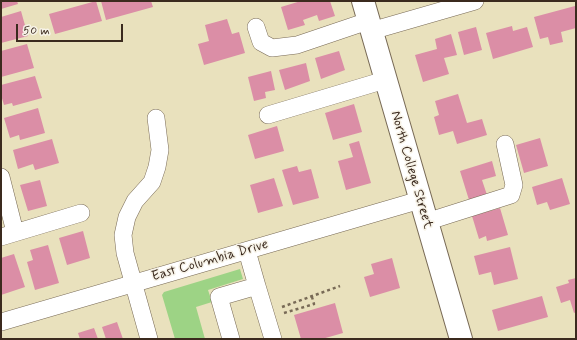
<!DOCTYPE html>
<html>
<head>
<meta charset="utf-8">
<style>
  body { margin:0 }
  #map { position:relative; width:577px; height:340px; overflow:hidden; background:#e9e1bd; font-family:Mynerve,sans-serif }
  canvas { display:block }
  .frame { position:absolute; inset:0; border:2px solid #3b2a1e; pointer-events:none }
  .scale { position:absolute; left:16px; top:24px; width:107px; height:18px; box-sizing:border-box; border:2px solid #3b2a1e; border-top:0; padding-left:5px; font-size:12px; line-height:14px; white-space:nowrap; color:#3b2a1e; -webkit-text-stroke:3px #f7f3e8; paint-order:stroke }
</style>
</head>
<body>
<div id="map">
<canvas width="577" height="340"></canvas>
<div class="frame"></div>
<div class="scale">50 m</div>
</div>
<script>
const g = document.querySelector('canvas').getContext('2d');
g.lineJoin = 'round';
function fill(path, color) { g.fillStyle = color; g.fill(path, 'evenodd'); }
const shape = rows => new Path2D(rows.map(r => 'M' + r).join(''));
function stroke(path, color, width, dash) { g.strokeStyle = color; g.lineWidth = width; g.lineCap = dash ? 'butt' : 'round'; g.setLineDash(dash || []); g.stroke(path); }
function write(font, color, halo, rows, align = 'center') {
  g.font = font + ' Mynerve,sans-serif'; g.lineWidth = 3; g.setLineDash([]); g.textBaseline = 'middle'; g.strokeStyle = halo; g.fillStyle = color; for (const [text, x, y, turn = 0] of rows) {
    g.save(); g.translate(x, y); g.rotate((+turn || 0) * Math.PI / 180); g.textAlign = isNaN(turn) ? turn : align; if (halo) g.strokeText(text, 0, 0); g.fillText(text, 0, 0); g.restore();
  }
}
const green = shape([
  [240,269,243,279,208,290,212,302,196,307,205,339,175,339,162,295,164,292]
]);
const building = shape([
  [1,1,17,1,18,4,1,9],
  [96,1,102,21,55,34,49,14],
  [101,1,151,1,153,7,106,20],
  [301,1,330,1,335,16,319,21,317,15,303,20,305,25,288,30,281,7],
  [575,6,576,28,561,32,563,42,550,45,548,37,540,39,534,17],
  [21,11,28,36,1,43,1,17],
  [227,19,232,34,239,32,245,53,204,65,198,44,209,41,205,25],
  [512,26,513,31,527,27,533,47,493,59,486,33],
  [476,27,482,50,464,55,458,32],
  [451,34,457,55,444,58,449,74,423,82,415,55,437,49,435,39],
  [27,44,34,68,1,77,1,51],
  [339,51,345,70,321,79,315,58],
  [306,63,310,81,285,90,279,70],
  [271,71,275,90,265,92,266,98,254,101,248,77],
  [35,76,42,98,13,106,12,103,4,105,1,95,1,85],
  [458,94,467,123,482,119,487,135,457,144,453,131,439,135,434,117,439,115,435,101],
  [354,104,362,132,333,140,325,113],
  [38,108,45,133,20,140,19,135,10,138,4,118],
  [277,126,284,151,255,159,248,135],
  [540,138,548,166,524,173,516,145],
  [52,139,59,163,35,170,33,164,18,169,13,150],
  [359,141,371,183,346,190,338,161,353,157,349,144],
  [492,161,496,176,482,180,487,195,469,200,460,171],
  [297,166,299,172,311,169,319,198,293,205,282,170],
  [274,178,283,206,258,213,250,185],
  [562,178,570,204,550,210,547,202,537,205,532,187],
  [40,180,47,206,28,211,20,185],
  [500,208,508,235,487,241,486,236,479,239,472,216],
  [83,231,90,258,67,265,59,238],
  [48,245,59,283,35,290,27,262,33,260,30,250],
  [510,247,518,279,494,285,491,272,479,275,474,256],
  [14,254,25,287,1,295,1,258],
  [392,258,400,288,370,297,364,277,374,274,371,264],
  [576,278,576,312,574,313,570,300,561,303,556,287,569,283,568,280],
  [542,296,548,317,498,331,492,310],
  [335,303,343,333,322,339,301,339,294,315],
  [117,322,123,339,106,339,102,327],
  [94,328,98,339,80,339,78,333]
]);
const path = shape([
  [282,307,340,286],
  [284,313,314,304,312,297]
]);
const minor = shape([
  [256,27,261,42,272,48,297,45,368,21],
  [371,31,475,1],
  [268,115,385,80],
  [1,177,15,232],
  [426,222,511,195,514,185,505,144],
  [1,237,81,213],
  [247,251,257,286],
  [1,322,420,200],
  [149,339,125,253,123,235,127,217,135,201,152,182,157,167,160,150,156,118],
  [231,339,219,297,257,286,273,339]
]);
const major = shape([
  [363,1,461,339]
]);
const streetNames = [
  ["North College Street",411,170,74],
  ["East Columbia Drive",210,261,-16]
];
fill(green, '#9dd385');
fill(building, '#db8ea6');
stroke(minor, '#786a56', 18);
stroke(major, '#786a56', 24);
stroke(path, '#786a56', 2.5, [3, 3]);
stroke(minor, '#fff', 17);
stroke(major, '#fff', 22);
write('14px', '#3b2a1e', '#f7f3e8', streetNames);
</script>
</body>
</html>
